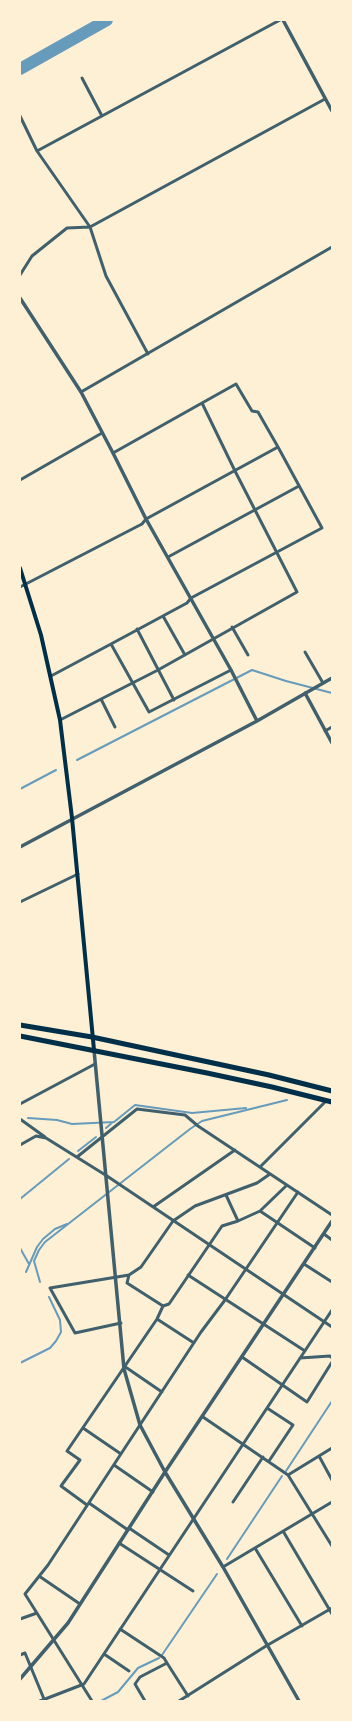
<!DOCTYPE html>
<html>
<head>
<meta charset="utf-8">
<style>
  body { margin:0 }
  #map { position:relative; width:352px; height:1721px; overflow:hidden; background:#fdf0d5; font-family:"PT Sans Narrow",sans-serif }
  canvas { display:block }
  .frame { position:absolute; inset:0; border:21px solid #fdf0d5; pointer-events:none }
</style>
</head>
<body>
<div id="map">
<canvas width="352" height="1721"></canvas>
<div class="frame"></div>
</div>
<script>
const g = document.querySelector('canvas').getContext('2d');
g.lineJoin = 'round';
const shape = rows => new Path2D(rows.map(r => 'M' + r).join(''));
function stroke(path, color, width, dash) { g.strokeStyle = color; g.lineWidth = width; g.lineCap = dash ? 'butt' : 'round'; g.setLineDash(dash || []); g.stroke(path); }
const stream = shape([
  [77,760,252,670,286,681,332,693],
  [20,789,56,770],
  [28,1118,57,1120,72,1124,114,1122,135,1105,192,1113,246,1108],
  [106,1128,113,1122],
  [78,1151,96,1137],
  [20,1199,69,1159],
  [20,1248,29,1264],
  [26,1272,37,1247,43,1239,55,1229,67,1224],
  [40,1282,34,1261,39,1250,45,1242,190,1129,202,1121,287,1100],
  [20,1363,50,1348,56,1341,61,1332,60,1320,49,1297],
  [286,1471,332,1401],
  [227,1559,282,1476],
  [162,1655,217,1574],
  [101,1701,118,1692,138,1668,159,1658]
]);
const river = shape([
  [20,69,107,20]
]);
const minor = shape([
  [82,78,102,116],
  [20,116,37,151,90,227,106,276,148,354],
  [37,151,280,20],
  [20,275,32,256,67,228,90,227,325,99],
  [81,392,332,247],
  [202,403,236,384,252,411,258,412,278,447],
  [20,480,102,433],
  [168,557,299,486],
  [20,587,142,524,146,519,278,447,322,528,191,598,187,603,111,644,149,712,231,670],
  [163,616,185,655],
  [232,627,248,655],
  [137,629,174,700],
  [305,652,323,683],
  [51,676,111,644],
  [101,699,115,727],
  [60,720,158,670,297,592,235,471,202,403,113,453],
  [325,731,332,727],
  [20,902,78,874],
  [20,1104,95,1064],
  [20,1119,45,1137],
  [20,1145,36,1136,46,1138,107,1176,332,1327],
  [77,1157,137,1109,185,1115,198,1126,332,1215],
  [260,1167,326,1101],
  [226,1195,238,1221],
  [153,1207,235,1150],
  [260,1211,315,1248],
  [324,1234,332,1240],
  [304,1264,332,1282],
  [129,1275,127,1283,163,1306],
  [188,1275,305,1351],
  [157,1319,194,1343],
  [121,1323,75,1333,50,1288,129,1275,141,1267,173,1221,195,1206,257,1183,270,1174],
  [242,1357,307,1402,332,1362],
  [300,1358,330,1356,332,1358],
  [124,1366,162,1392],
  [267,1408,293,1425,269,1461],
  [203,1417,288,1475,332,1546],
  [83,1428,121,1454],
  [319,1456,332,1480],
  [114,1465,153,1492],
  [288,1475,332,1448],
  [233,1502,263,1457],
  [89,1503,128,1530],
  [87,1505,61,1486,80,1460,67,1451,157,1319,163,1306,169,1304,222,1226,238,1221,260,1211,287,1185],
  [129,1528,169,1555],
  [283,1531,332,1614],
  [119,1543,193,1591],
  [255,1548,302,1626],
  [223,1567,332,1502],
  [39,1576,80,1604],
  [20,1619,37,1613],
  [120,1629,164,1658,167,1663],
  [104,1654,129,1671],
  [20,1655,25,1653,44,1699],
  [40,1701,84,1684,332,1310],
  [92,1701,25,1594,48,1565,201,1332,225,1300,298,1192],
  [145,1701,135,1684,140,1677,167,1663,188,1696],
  [179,1701,266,1646,332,1608]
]);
const tertiary = shape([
  [283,20,332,111],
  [20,298,81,392,113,453,146,519,231,670,257,721],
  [305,693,332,743],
  [20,847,257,721,332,678],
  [94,1050,124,1369,140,1425,165,1472,223,1567,299,1701],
  [20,1679,68,1623,165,1472,332,1221]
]);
const secondary = shape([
  [20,568,41,635,60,720,72,818,94,1050]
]);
const trunk = shape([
  [20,1025,92,1037,269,1075,332,1091],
  [20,1036,207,1073,272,1087,332,1102]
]);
stroke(stream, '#669bbc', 2);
stroke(river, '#669bbc', 12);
stroke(minor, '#3f606c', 3);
stroke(tertiary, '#3f606c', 3.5);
stroke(secondary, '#003049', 4);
stroke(trunk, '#003049', 5);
</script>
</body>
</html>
